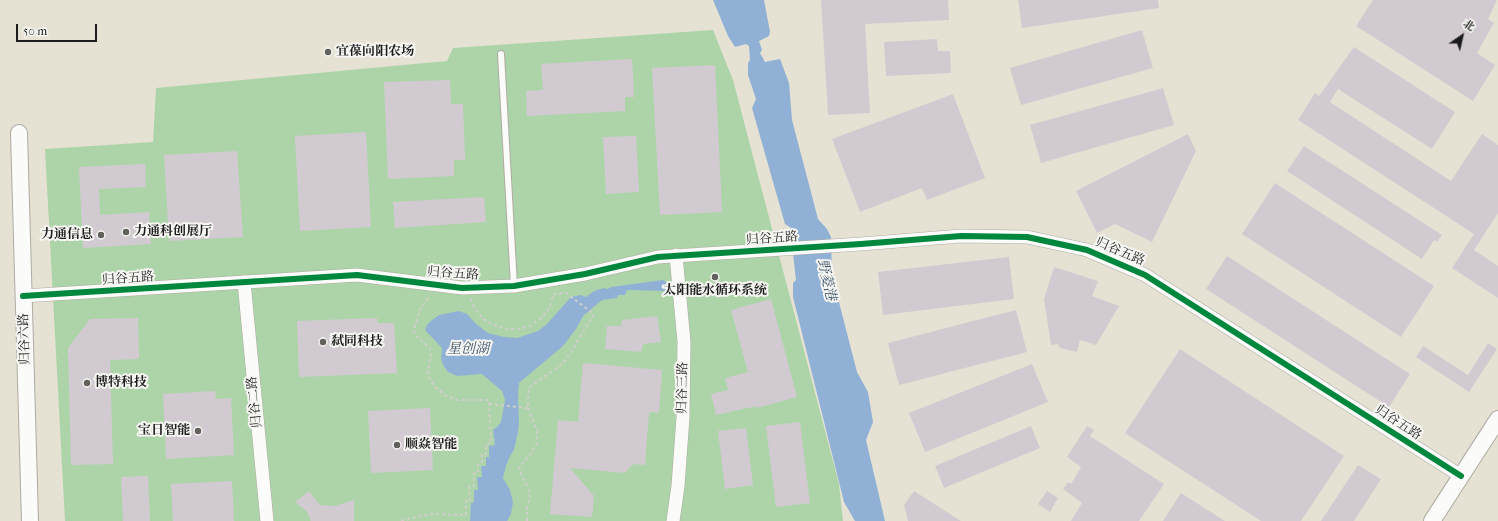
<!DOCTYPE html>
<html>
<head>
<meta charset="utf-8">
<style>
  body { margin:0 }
  #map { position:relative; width:1498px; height:521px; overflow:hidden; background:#e5e2d4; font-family:"IM FELL French Canon","Noto Serif SC",serif }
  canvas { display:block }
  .north { position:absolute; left:1442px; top:16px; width:40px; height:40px; -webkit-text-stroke:3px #f6f6f2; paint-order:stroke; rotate:34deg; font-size:11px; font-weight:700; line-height:16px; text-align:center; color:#1c1c1c }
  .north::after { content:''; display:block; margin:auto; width:14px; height:18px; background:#1c1c1c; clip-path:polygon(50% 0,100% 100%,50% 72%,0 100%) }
  .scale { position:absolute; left:16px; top:24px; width:81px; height:18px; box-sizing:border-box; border:2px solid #1c1c1c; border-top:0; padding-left:5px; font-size:12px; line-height:14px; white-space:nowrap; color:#1c1c1c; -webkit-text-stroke:3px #f6f6f2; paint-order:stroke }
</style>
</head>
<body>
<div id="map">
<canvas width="1498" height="521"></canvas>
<div class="north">北</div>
<div class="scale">50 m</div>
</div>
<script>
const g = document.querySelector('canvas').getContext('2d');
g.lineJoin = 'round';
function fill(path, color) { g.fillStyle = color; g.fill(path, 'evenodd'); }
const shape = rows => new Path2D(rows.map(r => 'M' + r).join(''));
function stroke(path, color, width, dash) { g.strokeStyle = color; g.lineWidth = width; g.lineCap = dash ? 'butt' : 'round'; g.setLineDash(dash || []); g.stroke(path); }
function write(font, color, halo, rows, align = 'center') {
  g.font = font + ' "IM FELL French Canon","Noto Serif SC",serif'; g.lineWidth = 4; g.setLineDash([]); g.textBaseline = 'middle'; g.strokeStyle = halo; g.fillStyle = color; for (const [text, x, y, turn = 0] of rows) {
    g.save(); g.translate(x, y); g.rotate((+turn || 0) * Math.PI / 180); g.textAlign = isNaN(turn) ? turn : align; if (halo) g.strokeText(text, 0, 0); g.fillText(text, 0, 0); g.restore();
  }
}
const green = shape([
  [713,30,733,80,839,484,843,521,65,521,45,149,153,142,156,88,447,61,453,48]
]);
const water = shape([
  [713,0,764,0,770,32,769,36,759,41,762,50,760,53,765,62,780,59,789,83,792,120,818,219,827,229,831,237,832,275,857,372,868,392,873,422,866,440,885,521,855,521,844,502,793,297,793,283,796,280,790,227,785,224,752,108,756,99,748,75,748,63,750,60,749,46,746,44,735,47,728,36],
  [663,280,666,282,667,291,627,290,625,295,618,295,617,298,602,300,583,316,576,329,563,346,519,383,518,394,519,421,518,432,514,450,510,456,506,466,503,478,510,490,513,502,511,514,507,521,470,521,471,503,474,502,474,490,478,490,477,477,482,477,481,466,486,466,486,457,489,457,489,446,495,445,493,430,497,427,501,422,505,400,502,391,482,374,457,376,448,372,443,365,441,359,442,348,425,330,427,325,432,320,439,315,459,311,467,314,476,324,488,333,504,337,517,338,538,331,546,325,571,297,580,295,586,297,594,291,604,288,608,289,611,287]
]);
const building = shape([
  [821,0,948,0,949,20,865,24,870,113,828,115],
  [1018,0,1158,0,1159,8,1022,28],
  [1373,0,1497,0,1488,19,1494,23,1477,53,1495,65,1473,101,1356,26],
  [1142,30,1153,68,1021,105,1010,68],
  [937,39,938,51,950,51,951,73,886,76,884,42],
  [1354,47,1455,112,1432,149,1338,89,1330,102,1451,181,1482,134,1498,145,1498,213,1474,250,1498,266,1498,298,1452,268,1474,234,1298,120,1315,93,1319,96],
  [632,59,634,97,625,97,625,111,527,116,526,91,543,90,541,64],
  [715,65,722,212,660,215,652,68],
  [450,80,451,104,463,104,465,160,454,160,454,176,388,179,384,82],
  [1163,88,1174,125,1041,163,1030,125],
  [953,94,985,178,927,200,922,188,860,212,832,139],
  [366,132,371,227,300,231,295,136],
  [1188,134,1196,151,1152,242,1115,224,1097,233,1076,191],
  [636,136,639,192,606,194,603,137],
  [1304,146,1442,235,1437,242,1434,240,1422,259,1287,171],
  [237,151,243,237,169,241,164,155],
  [145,164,146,187,99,189,100,215,149,212,151,244,83,248,79,167],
  [1275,183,1434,286,1401,337,1242,234],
  [484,197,486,222,395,228,393,202],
  [1227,256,1410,374,1389,407,1206,289],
  [1009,257,1014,299,883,315,878,272],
  [1054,267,1098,281,1092,296,1119,306,1096,345,1080,340,1077,352,1060,348,1058,344,1051,345,1044,299],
  [771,299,797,397,757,408,757,406,716,415,711,394,728,390,725,378,748,372,731,310],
  [1016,310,1027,352,899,385,888,343],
  [657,316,661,342,643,344,641,352,605,349,607,326,621,326,622,320],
  [138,318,139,359,110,360,113,464,71,465,68,348,90,319],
  [377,318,377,323,394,323,397,373,299,377,297,321],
  [1488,343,1497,349,1469,392,1416,357,1423,346,1468,375],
  [1180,349,1344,456,1301,521,1261,521,1125,433],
  [583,363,662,370,659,413,649,412,645,465,633,464,625,473,570,468,594,496,592,517,550,514,558,420,578,422],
  [1032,364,1048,402,925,452,909,413],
  [215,391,216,399,231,398,234,455,166,459,163,394],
  [430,408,433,470,371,473,368,411],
  [800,422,810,503,776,507,766,426],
  [1031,426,1040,448,944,488,935,466],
  [1087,426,1094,430,1090,436,1164,484,1139,521,1071,521,1082,503,1063,489,1068,482,1071,484,1081,467,1067,457],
  [746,428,753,485,725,489,718,431],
  [1358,465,1381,479,1354,521,1321,521],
  [148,476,150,521,123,521,121,477],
  [232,481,234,521,173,521,171,484],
  [309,491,320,505,334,506,354,500,354,521,311,521,307,512,295,502],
  [914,491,961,521,908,521,904,505],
  [1047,491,1058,498,1050,512,1038,504],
  [1181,493,1225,521,1163,521]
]);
const path = shape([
  [471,299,474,307,483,319,494,325,506,329,518,329,530,326,540,319,548,310,554,294],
  [489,404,528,408],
  [401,521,430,514,466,515,466,501,470,501,469,487,474,486,474,474,478,473,478,464,482,463,482,454,486,454,486,444,491,443,489,400,458,400,446,396,434,386,428,375,429,364,431,355,430,348,414,334,415,325,421,308,430,295],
  [527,521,527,507,530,497,528,488,519,470,521,465,529,456,537,443,537,431,528,408,528,396,530,387,562,364,570,354,594,314,566,293,554,294]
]);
const service = shape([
  [501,54,514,286]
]);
const minor = shape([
  [244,282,267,521],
  [23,296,357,275,462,288,514,286,585,274,658,257,861,244,961,236,1027,237,1087,250,1145,275,1461,476],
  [673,521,678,486,683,417,684,342,676,255]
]);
const tertiary = shape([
  [19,133,30,521],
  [1432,521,1498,419]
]);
const cycleway = shape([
  [23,296,357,275,462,288,514,286,585,274,658,257,861,244,961,236,1027,237,1087,250,1145,275,1461,476]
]);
const markers = [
  [328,52,4,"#62615c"],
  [126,232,4,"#62615c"],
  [101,235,4,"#62615c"],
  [715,277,4,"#62615c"],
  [323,342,4,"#62615c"],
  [87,383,4,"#62615c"],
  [198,431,4,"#62615c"],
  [397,445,4,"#62615c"]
];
const poiNames = [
  ["宜葆向阳农场",336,52],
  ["力通科创展厅",134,232],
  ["力通信息",93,235,"right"],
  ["太阳能水循环系统",715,291,"center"],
  ["弑同科技",331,342],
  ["博特科技",95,383],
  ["宝日智能",190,431,"right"],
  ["顺焱智能",405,445]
];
const streetNames = [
  ["归谷五路",772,239,-4],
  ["归谷五路",1120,252,23],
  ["归谷五路",453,274,4],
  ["归谷五路",128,279,-4],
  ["归谷六路",25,339,-92],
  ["归谷三路",683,388,-89],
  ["归谷二路",255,402,-96],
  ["归谷五路",1398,423,33]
];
const waterNames = [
  ["野菱港",826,280,77],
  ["星创湖",468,350]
];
fill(green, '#add4a9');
fill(water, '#90b1d5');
fill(building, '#d1cbd1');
stroke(service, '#adaba2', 8);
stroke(minor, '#adaba2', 14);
stroke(tertiary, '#adaba2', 18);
stroke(path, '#d0cecb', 2, [3, 3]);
stroke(service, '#fbfbf9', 6);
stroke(minor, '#fbfbf9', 13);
stroke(tertiary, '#fbfbf9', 16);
stroke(cycleway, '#00873e', 6);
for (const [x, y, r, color] of markers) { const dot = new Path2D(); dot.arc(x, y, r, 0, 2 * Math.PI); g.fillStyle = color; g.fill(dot); stroke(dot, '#f6f6f2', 1.5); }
write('bold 13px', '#1c1c1c', '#f6f6f2', poiNames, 'left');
write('13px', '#1c1c1c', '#f6f6f2', streetNames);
write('italic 14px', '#40566f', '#f6f6f2', waterNames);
</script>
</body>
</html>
